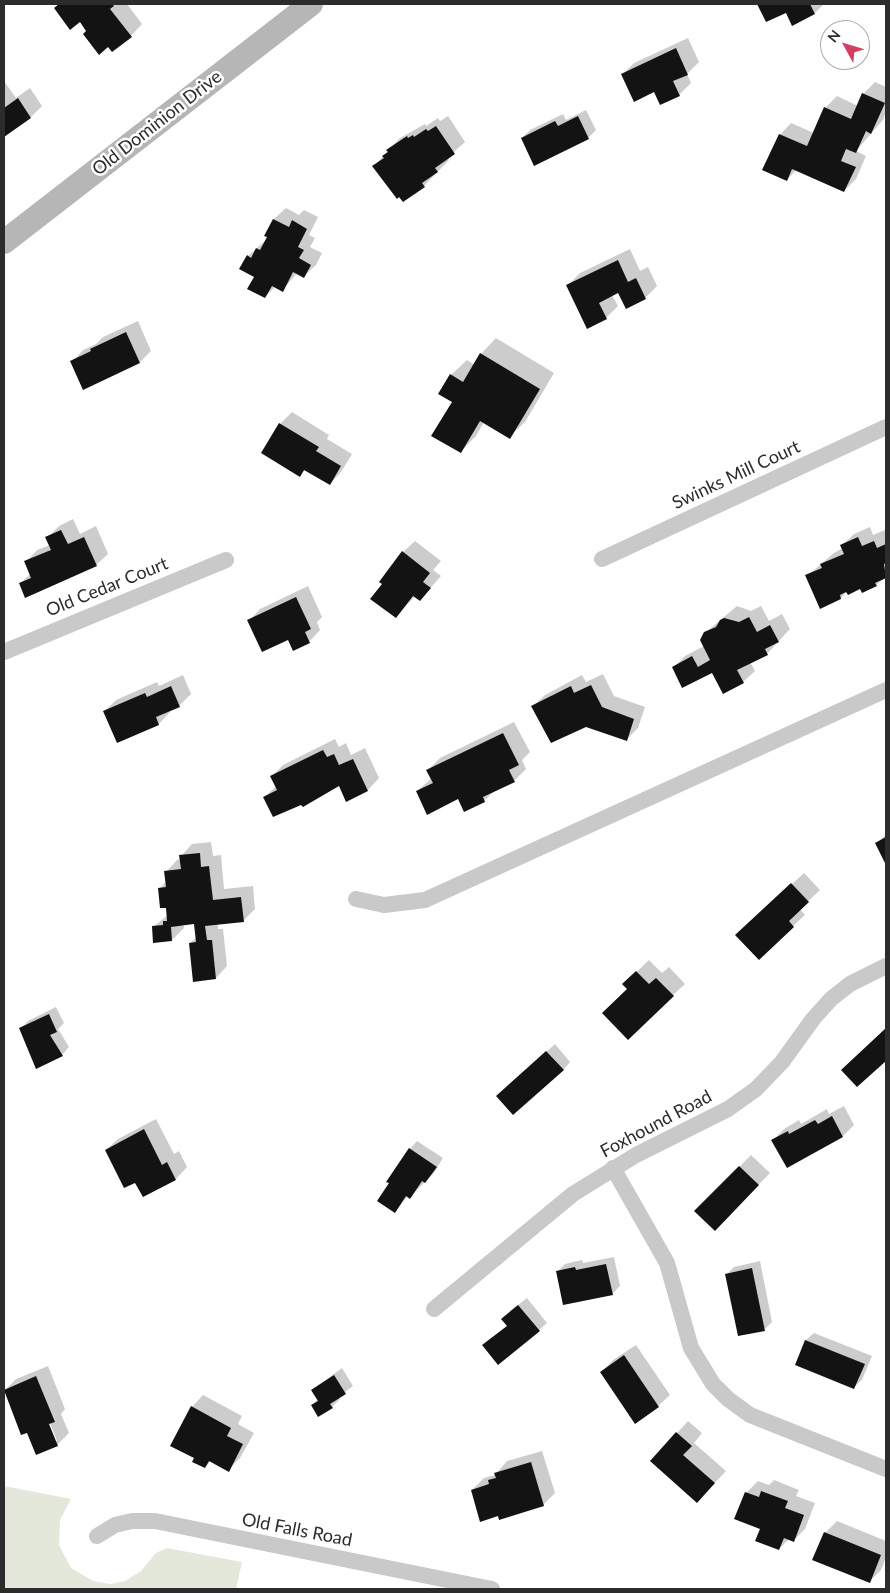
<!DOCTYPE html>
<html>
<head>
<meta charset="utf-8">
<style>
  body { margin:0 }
  #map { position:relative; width:890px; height:1593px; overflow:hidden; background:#fff; font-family:Lato,sans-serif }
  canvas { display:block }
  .frame { position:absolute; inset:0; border:5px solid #2c2c2c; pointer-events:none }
  .north { position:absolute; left:820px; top:20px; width:50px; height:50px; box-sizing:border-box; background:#fff; border:1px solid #ababab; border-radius:50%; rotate:309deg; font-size:14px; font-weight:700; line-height:20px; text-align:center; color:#2c2c2c }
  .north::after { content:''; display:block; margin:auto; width:18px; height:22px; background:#d23f61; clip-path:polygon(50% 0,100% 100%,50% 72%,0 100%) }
</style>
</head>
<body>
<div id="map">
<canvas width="890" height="1593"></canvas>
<div class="frame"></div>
<div class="north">N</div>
</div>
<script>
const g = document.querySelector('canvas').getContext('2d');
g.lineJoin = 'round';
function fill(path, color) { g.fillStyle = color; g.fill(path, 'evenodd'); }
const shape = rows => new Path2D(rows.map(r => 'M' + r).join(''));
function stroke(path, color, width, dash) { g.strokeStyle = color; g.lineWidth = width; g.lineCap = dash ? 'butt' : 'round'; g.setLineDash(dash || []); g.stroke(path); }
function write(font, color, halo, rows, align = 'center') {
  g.font = font + ' Lato,sans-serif'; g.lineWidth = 5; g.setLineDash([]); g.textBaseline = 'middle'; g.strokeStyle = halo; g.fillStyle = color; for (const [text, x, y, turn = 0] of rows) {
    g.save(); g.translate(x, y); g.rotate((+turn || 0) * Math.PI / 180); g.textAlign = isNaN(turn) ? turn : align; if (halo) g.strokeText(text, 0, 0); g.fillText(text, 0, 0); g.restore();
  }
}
const green = shape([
  [4,1486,71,1499,60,1520,59,1545,71,1568,93,1581,110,1584,125,1581,141,1571,156,1553,167,1548,242,1562,236,1589,4,1589]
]);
const shadow = shape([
  [60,4,127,4,142,24,131,36,88,30,80,20,55,8],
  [759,4,824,4,815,13,793,24,786,11,767,21],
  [688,38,699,62,687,74,691,83,679,95,655,90,622,75,634,63],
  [4,81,16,98,30,88,42,106,31,117,4,136],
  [875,82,886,87,886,112,883,120,856,151,866,156,856,179,844,191,796,170,787,180,780,135,791,123,814,133,825,108,837,96,858,106,863,94],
  [586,110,596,130,588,138,522,138,530,130,563,114,566,120],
  [448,116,465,142,447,158,449,160,424,186,374,166,400,138,425,124,426,126,438,118,440,121],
  [286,208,299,215,304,210,318,217,309,235,315,238,310,247,322,253,316,265,304,276,297,273,282,291,275,287,265,297,248,256,267,239,268,237,266,235,274,219],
  [630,249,640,271,648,267,657,286,645,298,619,292,612,295,618,306,606,318,568,285,580,273],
  [138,321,151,351,140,362,72,362,83,350,96,344,103,337],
  [496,338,554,373,525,422,509,437,484,422,476,436,460,452,451,375,467,360,475,365,481,354],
  [292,412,329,435,327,439,352,454,341,472,330,484,306,469,300,475,280,424],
  [73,519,80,534,96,526,108,554,96,565,20,584,31,573,26,562,37,550,50,545,47,538,59,526],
  [870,527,873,535,885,530,886,532,886,577,876,585,847,591,841,598,807,576,834,553,843,548,842,545,854,534],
  [415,541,441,561,433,570,441,576,420,600,415,596,396,617,383,584,403,552],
  [308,586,322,617,317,622,320,630,309,642,249,621,260,609],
  [737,606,751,611,761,606,769,621,782,614,790,629,767,654,750,662,755,671,743,682,713,671,673,668,685,656,704,646,705,633],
  [603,674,614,696,645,707,638,728,626,740,533,706,545,695,582,675,586,682],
  [183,675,191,694,179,706,169,710,170,712,159,724,105,711,116,700,157,682,159,686],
  [514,722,530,752,522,760,526,769,514,781,495,790,484,801,417,791,432,778,428,770,440,758],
  [335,739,339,747,346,743,351,755,365,748,379,778,368,790,347,800,339,785,265,797,276,786,272,776,283,765],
  [886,834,886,861,885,861,876,844],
  [211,842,213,856,221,855,224,889,253,886,255,909,243,921,218,923,218,929,223,929,227,966,216,978,190,943,197,937,195,923,183,924,184,928,172,940,153,927,168,915,160,888,167,881,166,872,177,860,181,859,181,856,192,844],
  [804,873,820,890,800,909,805,915,793,926,748,924],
  [649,960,662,973,669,967,685,984,673,995,628,989,624,984],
  [56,1007,64,1023,58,1029,69,1047,62,1055,21,1029,28,1021],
  [555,1044,570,1062,563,1070,505,1088],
  [844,1106,854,1125,843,1136,787,1167,773,1140,784,1129,799,1120,801,1124,827,1109,829,1114],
  [156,1119,174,1154,179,1151,187,1167,176,1179,106,1150,118,1139],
  [417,1141,443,1158,433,1174,410,1197,408,1196,395,1211,410,1149],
  [751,1155,770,1173,715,1229,696,1211],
  [614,1257,620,1286,612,1294,557,1272,565,1264,582,1260,583,1263],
  [760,1261,772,1322,765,1329,727,1274,734,1267],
  [527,1298,547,1323,539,1330,484,1345,508,1325,510,1311],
  [814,1333,872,1356,862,1380,854,1387,797,1365,806,1340],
  [636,1345,670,1395,658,1406,602,1372,613,1360],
  [48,1366,65,1409,61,1414,69,1433,57,1445,28,1431,22,1434,4,1391,16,1379],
  [48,1418,57,1441,55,1441,46,1419],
  [342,1368,353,1386,338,1397,340,1399,332,1407,312,1406,318,1399,312,1390],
  [203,1395,242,1416,238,1424,254,1433,240,1458,228,1470,211,1461,205,1467,195,1458,192,1407],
  [688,1421,702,1433,694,1443,726,1471,709,1489,652,1461],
  [542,1451,555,1493,543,1505,472,1490,484,1478,495,1475,507,1461],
  [774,1480,799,1490,796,1496,815,1503,805,1529,793,1541,789,1539,779,1549,761,1528,746,1493,758,1481,769,1485],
  [837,1521,886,1541,886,1557,881,1570,869,1582,825,1533]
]);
const building = shape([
  [59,4,112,4,114,6,110,9,132,37,112,52,108,47,99,55,83,34,86,31,80,22,70,30,54,8],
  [757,4,810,4,815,14,792,26,786,13,766,22],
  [676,48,688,75,673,81,680,96,660,105,654,92,634,102,621,74],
  [862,93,885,103,871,134,866,131,856,153,846,149,841,161,856,167,844,192,792,169,787,181,762,170,779,134,807,146,824,107,851,119],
  [18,98,31,118,4,137,4,108],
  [578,116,589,139,534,166,521,138,555,121,558,126],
  [436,126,455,154,435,168,438,172,422,183,425,187,403,202,399,197,397,199,372,166,384,158,382,156,388,152,386,150,407,136,408,138,413,135,414,137,426,129,428,131],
  [273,219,289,227,292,220,307,229,298,247,304,250,299,258,311,265,304,278,293,272,283,292,272,286,265,298,247,289,254,277,239,269,247,255,251,258,256,248,260,250,267,237,264,236],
  [618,260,628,282,636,278,646,299,626,309,618,293,599,303,607,319,587,329,566,285],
  [126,332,140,363,83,390,70,361,91,351,90,349],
  [480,353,540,389,510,439,480,421,461,453,431,436,452,402,438,394,450,374,463,382],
  [279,423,319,447,316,451,341,466,330,485,304,470,300,477,261,453],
  [61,530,68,544,84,537,97,566,25,598,19,583,31,578,24,561,51,550,45,537],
  [858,537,862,546,874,541,877,548,886,544,886,563,884,564,886,578,875,583,877,586,862,593,860,589,848,595,846,592,840,595,841,599,820,609,805,575,822,568,820,564,844,554,840,545],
  [402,551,430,573,423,582,431,588,420,601,413,596,396,618,370,599,382,584,379,582],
  [296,597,311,629,305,632,310,643,293,651,288,640,262,652,247,620],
  [749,617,757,632,770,625,779,642,765,649,768,655,737,670,744,683,723,694,712,673,682,688,672,667,692,656,698,667,710,660,700,640,704,632,716,627,720,620,724,618,739,622],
  [591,685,602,707,634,719,627,741,586,727,551,743,531,706,571,686,574,693],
  [171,686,180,707,156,717,159,725,117,743,103,711,145,693,147,697],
  [503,733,519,765,509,770,515,782,483,797,485,802,464,812,458,799,427,815,416,791,433,783,426,770],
  [323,750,327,757,334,754,339,765,353,759,368,791,346,802,339,786,303,807,301,805,273,817,263,797,277,790,270,776],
  [886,837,886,862,885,863,875,843],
  [200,853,201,867,209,866,213,900,241,897,244,922,205,926,207,940,212,940,216,979,193,982,189,943,196,942,194,924,171,927,172,941,153,943,152,926,163,925,163,921,167,921,166,908,160,908,158,888,166,887,164,871,181,869,179,855],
  [791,883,809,902,789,921,794,927,759,960,735,935],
  [636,971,649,984,656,978,674,996,628,1040,602,1013,627,989,622,984],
  [49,1014,57,1032,50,1035,63,1056,36,1069,19,1028],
  [886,1028,886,1061,857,1087,841,1070],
  [546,1051,564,1070,513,1115,496,1096],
  [832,1116,843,1137,787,1168,771,1140,788,1131,789,1134,815,1120,818,1124],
  [144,1129,162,1165,167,1162,176,1180,143,1197,135,1183,124,1188,105,1150],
  [409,1148,437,1167,425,1183,422,1181,410,1199,406,1196,395,1213,377,1201,389,1183,386,1182],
  [739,1166,759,1185,715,1231,694,1211],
  [606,1264,613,1295,563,1305,556,1271,575,1267,576,1270],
  [752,1268,765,1331,738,1336,725,1274],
  [518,1305,540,1331,498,1365,482,1345,507,1326,501,1319],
  [805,1340,865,1364,854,1389,795,1365],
  [624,1355,659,1407,635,1424,600,1372],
  [334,1375,346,1394,330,1404,333,1408,318,1417,311,1405,318,1401,311,1390],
  [36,1376,55,1422,49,1424,58,1446,36,1455,27,1433,21,1435,4,1390],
  [191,1406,231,1428,227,1436,243,1444,229,1472,209,1461,205,1468,192,1462,194,1458,170,1446],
  [676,1432,692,1446,683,1455,715,1483,697,1503,650,1461],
  [531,1462,544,1506,499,1520,498,1516,480,1522,471,1490,489,1484,488,1480,496,1478,494,1473],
  [761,1491,788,1501,785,1508,804,1515,794,1542,784,1538,779,1550,755,1541,760,1529,734,1519,745,1492,759,1497],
  [824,1532,881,1555,870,1583,812,1560]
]);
const minor = shape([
  [602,559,886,427],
  [4,652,226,560],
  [356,899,384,905,425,900,886,690],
  [613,1168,667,1263,691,1348,713,1384,728,1399,750,1415,886,1469],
  [434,1309,573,1194,636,1155,728,1109,756,1089,782,1062,813,1019,831,999,850,984,886,966],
  [97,1536,115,1525,132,1521,155,1521,492,1589]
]);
const secondary = shape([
  [4,242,311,4]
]);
const streetNames = [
  ["Old Dominion Drive",157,123,-38],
  ["Swinks Mill Court",736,475,-25],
  ["Old Cedar Court",107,587,-22],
  ["Foxhound Road",656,1124,-28],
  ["Old Falls Road",297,1530,11]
];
fill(green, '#e4e8da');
fill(shadow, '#0003');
fill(building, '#131313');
stroke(minor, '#c9c9c9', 16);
stroke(secondary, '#b6b6b6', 24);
write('18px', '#2c2c2c', '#fff', streetNames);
</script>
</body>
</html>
